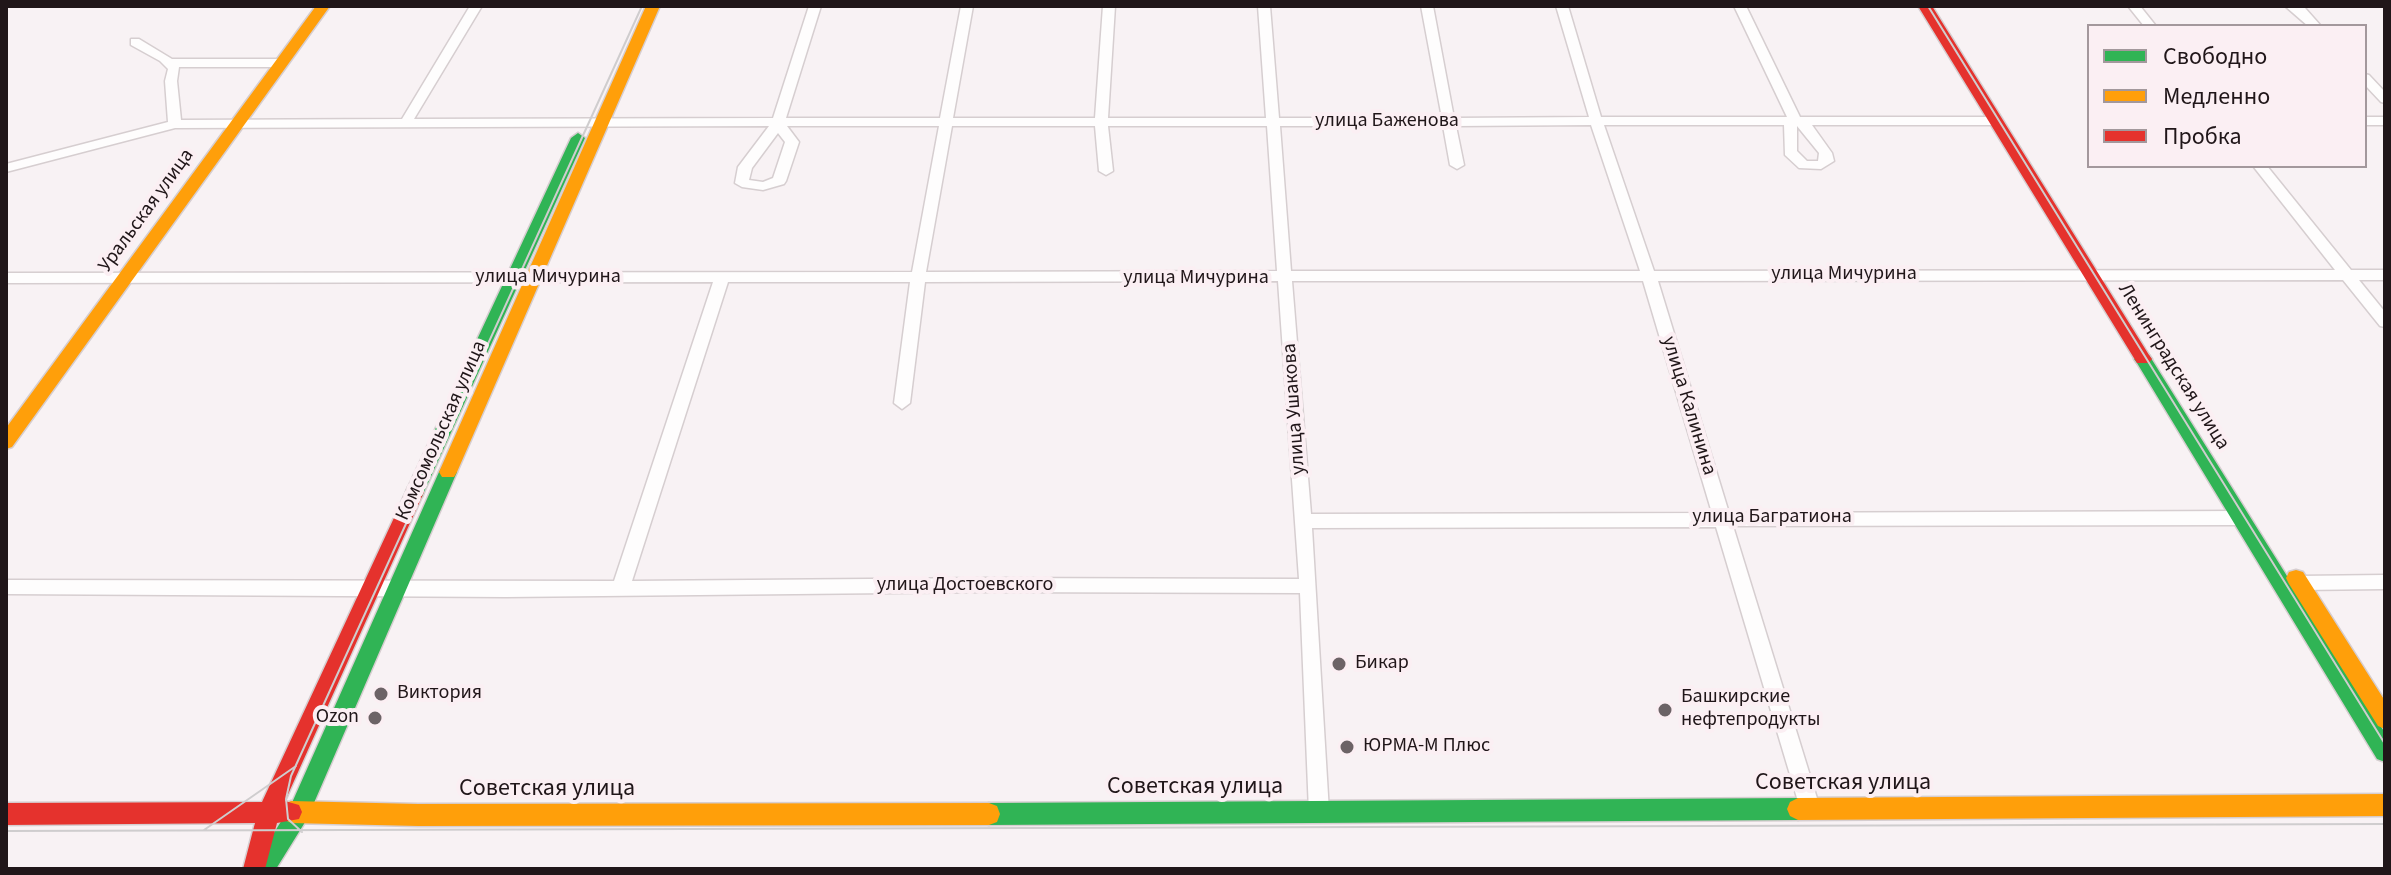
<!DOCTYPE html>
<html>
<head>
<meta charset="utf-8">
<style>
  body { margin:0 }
  #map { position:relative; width:2391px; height:875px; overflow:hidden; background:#f8f2f4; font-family:"Source Sans 3",sans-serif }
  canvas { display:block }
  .frame { position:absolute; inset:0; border:8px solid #201619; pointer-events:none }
  .legend { position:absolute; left:2087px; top:24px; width:280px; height:144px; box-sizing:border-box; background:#fbeff3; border:2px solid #a3989c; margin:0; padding:10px 14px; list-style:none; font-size:24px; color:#201619 }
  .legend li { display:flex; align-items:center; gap:16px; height:40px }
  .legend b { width:40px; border:2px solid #a3989c }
</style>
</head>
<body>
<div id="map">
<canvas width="2391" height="875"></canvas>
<div class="frame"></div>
<ul class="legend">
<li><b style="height:10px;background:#30b455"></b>Свободно</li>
<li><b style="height:10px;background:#ff9f0a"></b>Медленно</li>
<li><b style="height:10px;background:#e5322d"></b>Пробка</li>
</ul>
</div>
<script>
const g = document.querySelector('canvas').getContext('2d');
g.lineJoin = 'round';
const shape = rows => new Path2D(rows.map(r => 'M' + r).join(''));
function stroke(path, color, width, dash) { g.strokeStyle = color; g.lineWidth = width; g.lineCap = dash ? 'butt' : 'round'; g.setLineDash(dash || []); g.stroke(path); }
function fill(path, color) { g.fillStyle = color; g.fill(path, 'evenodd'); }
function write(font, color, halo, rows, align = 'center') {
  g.font = font + ' "Source Sans 3",sans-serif'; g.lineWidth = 8; g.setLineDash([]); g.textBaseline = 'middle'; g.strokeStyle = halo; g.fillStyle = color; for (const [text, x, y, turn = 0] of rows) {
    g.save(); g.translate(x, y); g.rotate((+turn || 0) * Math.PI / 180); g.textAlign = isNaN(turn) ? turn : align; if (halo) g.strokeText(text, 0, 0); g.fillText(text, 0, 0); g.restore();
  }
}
const street = shape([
  [470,6,482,6,414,119,773,118,809,6,821,6,786,118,940,118,961,6,973,6,953,118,1095,118,1103,6,1115,6,1108,118,1266,118,1258,6,1270,6,1279,118,1442,118,1421,6,1433,6,1454,118,1589,117,1556,6,1568,6,1601,117,1787,117,1734,6,1746,6,1800,117,1995,117,2001,121,1995,125,1812,125,1832,153,1834,161,1821,169,1799,168,1785,155,1784,125,1604,125,1654,271,2335,270,2253,166,2267,166,2351,270,2385,270,2385,280,2359,280,2385,312,2385,327,2380,326,2343,280,1658,281,1729,513,2241,511,2247,513,2249,518,2247,523,2241,525,1733,526,1820,808,1817,815,1810,817,1803,815,1800,808,1716,527,1312,528,1329,812,1326,819,1319,821,1312,819,1309,812,1300,593,988,592,506,597,6,594,6,580,614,581,713,282,6,283,6,273,912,272,939,126,787,126,799,142,786,181,784,184,763,190,742,187,735,183,738,167,769,126,175,128,6,172,6,164,168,122,165,81,168,69,160,61,131,45,131,39,139,39,172,59,282,59,288,63,282,67,179,67,177,81,181,120,402,119,470,6],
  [1591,125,1640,271,1291,271,1280,126,1443,126,1450,165,1457,169,1464,165,1456,126,1591,125],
  [952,126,1095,126,1099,171,1106,175,1113,171,1108,126,1267,126,1277,271,926,272,952,126],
  [1797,126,1819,153,1818,161,1807,161,1797,151,1797,126],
  [778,133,785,142,773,178,763,182,749,180,752,168,778,133],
  [1278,281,1299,579,988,578,632,581,728,282,910,282,894,403,902,409,910,403,925,282,1278,281],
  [1292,281,1643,281,1712,513,1311,514,1292,281],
  [2128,6,2140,6,2156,26,2144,26,2128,6],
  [2285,6,2305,8,2321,26,2308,26,2285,6],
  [2365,74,2369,75,2385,92,2385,103,2381,102,2365,85,2365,74],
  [2365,117,2385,117,2385,125,2365,125,2365,117],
  [2385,575,2385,589,2299,590,2293,588,2290,583,2293,578,2299,576,2385,575]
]);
const fast = shape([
  [578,133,585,138,424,492,422,497,415,499,408,497,406,492,571,138,578,133],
  [2143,353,2149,355,2385,733,2385,762,2377,759,2137,363,2134,359,2143,353],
  [448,465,454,467,457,472,307,819,276,869,252,869,291,805,439,472,442,467,448,465],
  [1798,798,1806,802,1809,809,1806,816,1798,820,989,825,981,822,978,814,981,806,989,803,1798,798]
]);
const slow = shape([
  [316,6,330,6,12,447,6,449,6,428,316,6],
  [646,6,660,6,457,472,454,477,442,477,439,472,646,6],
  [2296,570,2303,572,2385,701,2385,729,2378,726,2289,584,2286,578,2289,572,2296,570],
  [2385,794,2385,816,1798,820,1790,816,1787,809,1790,802,1798,798,2385,794],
  [291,801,418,804,989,803,997,806,1000,814,997,822,989,825,418,826,291,823,283,819,280,812,283,805,291,801]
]);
const jam = shape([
  [1918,6,1932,6,2149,355,2152,359,2149,363,2137,363,1918,6],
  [415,485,422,487,424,492,285,801,299,805,302,812,299,819,277,823,265,869,243,869,255,823,6,825,6,803,262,802,406,492,408,487,415,485]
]);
const tram = shape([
  [1928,6,2385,744],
  [204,830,296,766],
  [6,831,2385,824],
  [302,832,288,819,286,799,291,776,642,6]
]);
const markers = [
  [1339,664,8,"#6c6366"],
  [381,694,8,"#6c6366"],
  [1665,710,8,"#6c6366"],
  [375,718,8,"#6c6366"],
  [1347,747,8,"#6c6366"]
];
const streetNames = [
  ["улица Баженова",1387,122],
  ["Уральская улица",147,211,-54],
  ["улица Мичурина",1844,275],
  ["улица Мичурина",548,278],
  ["улица Мичурина",1196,279],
  ["Ленинградская улица",2173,367,58],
  ["улица Калинина",1688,406,73],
  ["улица Ушакова",1295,409,-94],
  ["Комсомольская улица",442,431,-66],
  ["улица Багратиона",1772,518],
  ["улица Достоевского",965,586]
];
const poiNames = [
  ["Бикар",1355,664],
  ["Виктория",397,694],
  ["Башкирские",1681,698],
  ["нефтепродукты",1681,721],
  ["Ozon",359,718,"right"],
  ["ЮРМА-М Плюс",1363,747]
];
const nearStreetnames = [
  ["Советская улица",1843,784],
  ["Советская улица",1195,788],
  ["Советская улица",547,790]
];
stroke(street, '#d6ced0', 3);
stroke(fast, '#d6ced0', 3);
stroke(slow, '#d6ced0', 3);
stroke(jam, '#d6ced0', 3);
fill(street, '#fefdfd');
fill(fast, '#30b455');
fill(slow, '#ff9f0a');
fill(jam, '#e5322d');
stroke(tram, '#cfcdce', 2);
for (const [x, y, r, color] of markers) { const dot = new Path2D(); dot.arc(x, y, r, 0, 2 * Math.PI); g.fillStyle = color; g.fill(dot); stroke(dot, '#fbeff3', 3); }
write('20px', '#201619', '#fbeff3', streetNames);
write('20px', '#201619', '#fbeff3', poiNames, 'left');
write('24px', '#201619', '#fbeff3', nearStreetnames);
</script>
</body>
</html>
